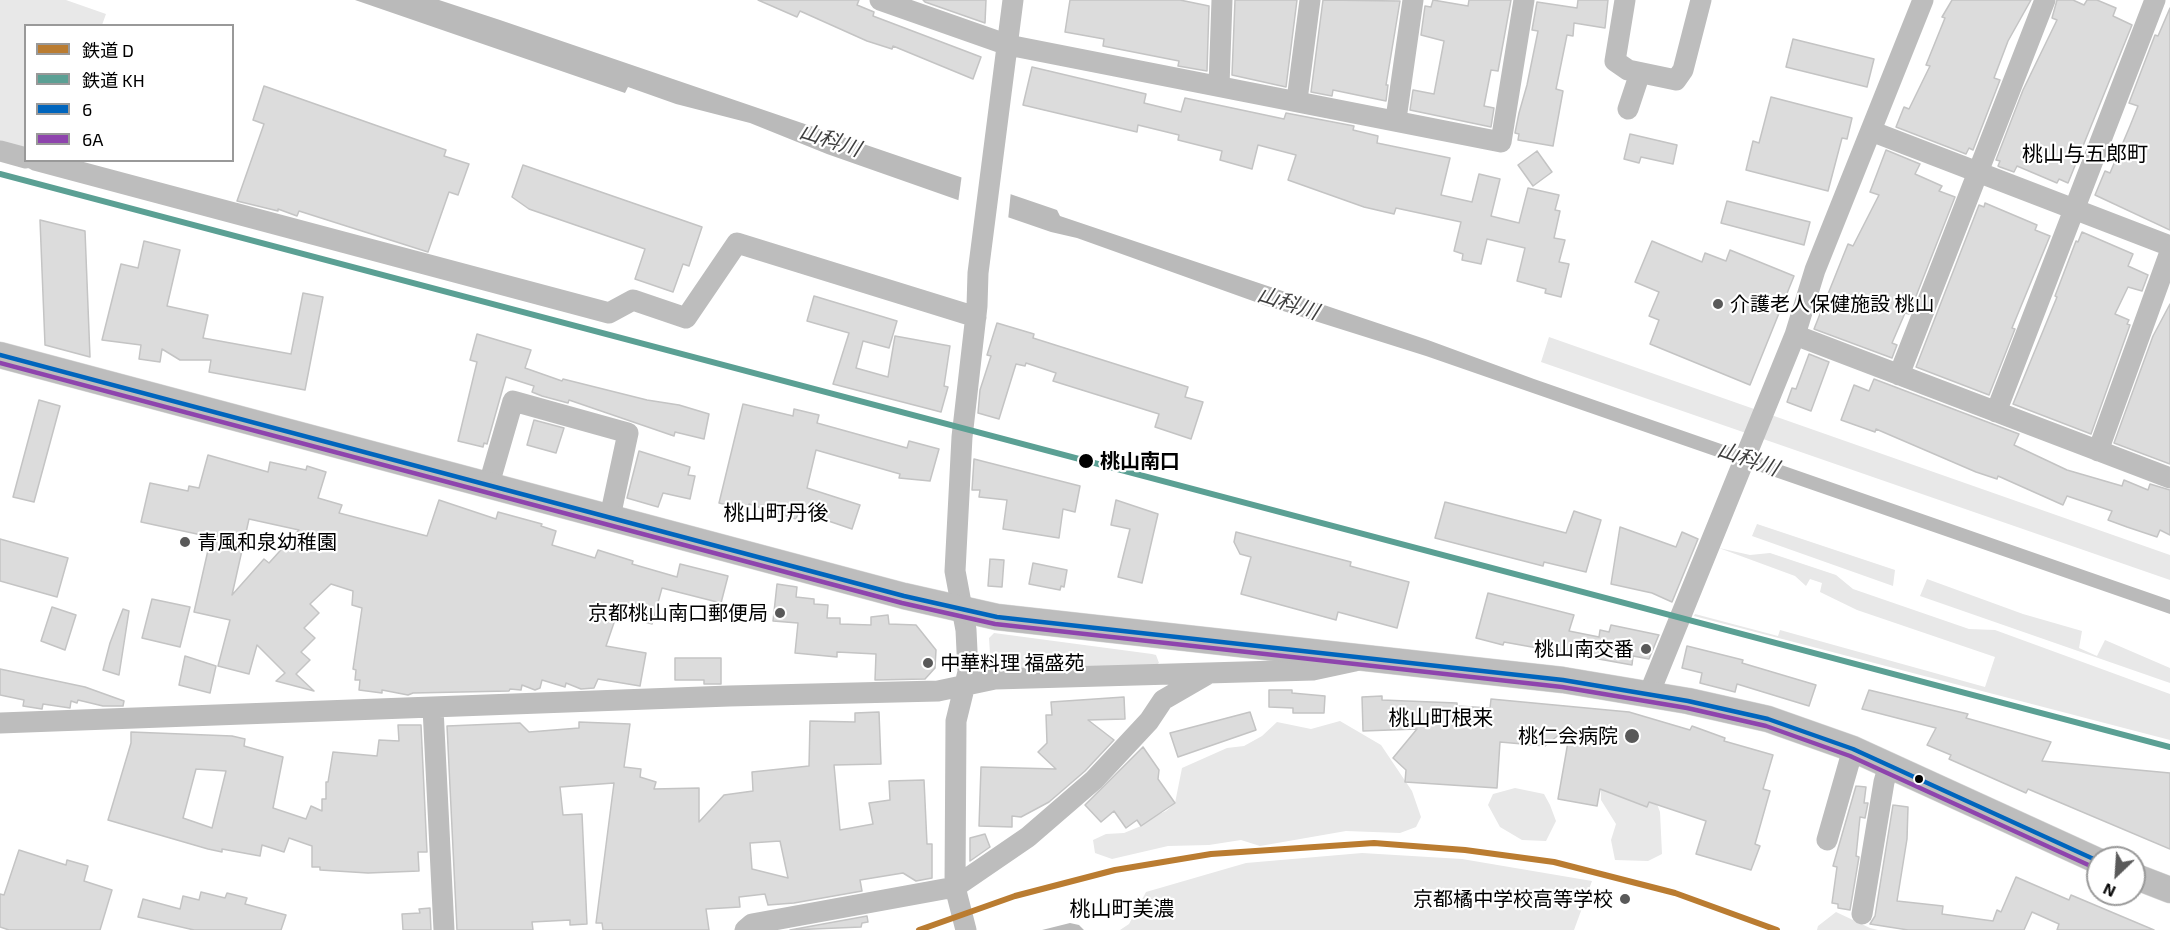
<!DOCTYPE html>
<html>
<head>
<meta charset="utf-8">
<style>
  body { margin:0 }
  #map { position:relative; width:2170px; height:930px; overflow:hidden; background:#fff; font-family:"Exo 2","Noto Sans JP",sans-serif }
  canvas { display:block }
  .legend { position:absolute; left:24px; top:24px; width:210px; height:138px; box-sizing:border-box; background:#fff; border:2px solid #999; margin:0; padding:8px 10px; list-style:none; font-size:18px; color:#000 }
  .legend li { display:flex; align-items:center; gap:12px; height:30px }
  .legend b { width:30px; border:2px solid #999 }
  .north { position:absolute; left:2086px; top:846px; width:60px; height:60px; box-sizing:border-box; background:#fff; border:2px solid #999; border-radius:50%; rotate:205deg; font-size:16px; font-weight:700; line-height:24px; text-align:center; color:#000 }
  .north::after { content:''; display:block; margin:auto; width:21px; height:27px; background:#595959; clip-path:polygon(50% 0,100% 100%,50% 72%,0 100%) }
</style>
</head>
<body>
<div id="map">
<canvas width="2170" height="930"></canvas>
<ul class="legend">
<li><b style="height:8px;background:#ba7c31"></b>鉄道 D</li>
<li><b style="height:8px;background:#5ba094"></b>鉄道 KH</li>
<li><b style="height:8px;background:#0065bd"></b>6</li>
<li><b style="height:8px;background:#8e44ad"></b>6A</li>
</ul>
<div class="north">N</div>
</div>
<script>
const g = document.querySelector('canvas').getContext('2d');
g.lineJoin = 'round';
function fill(path, color) { g.fillStyle = color; g.fill(path, 'evenodd'); }
const shape = rows => new Path2D(rows.map(r => 'M' + r).join(''));
function stroke(path, color, width, dash) { g.strokeStyle = color; g.lineWidth = width; g.lineCap = dash ? 'butt' : 'round'; g.setLineDash(dash || []); g.stroke(path); }
function write(font, color, halo, rows, align = 'center') {
  g.font = font + ' "Exo 2","Noto Sans JP",sans-serif'; g.lineWidth = 4.5; g.setLineDash([]); g.textBaseline = 'middle'; g.strokeStyle = halo; g.fillStyle = color; for (const [text, x, y, turn = 0] of rows) {
    g.save(); g.translate(x, y); g.rotate((+turn || 0) * Math.PI / 180); g.textAlign = isNaN(turn) ? turn : align; if (halo) g.strokeText(text, 0, 0); g.fillText(text, 0, 0); g.restore();
  }
}
const green = shape([
  [0,0,66,0,106,14,102,25,26,26,25,150,0,143],
  [1549,337,2170,555,2170,580,1541,362],
  [1757,524,1895,570,1893,586,1752,536],
  [1719,548,1750,555,1770,553,1836,575,1853,589,1969,629,1995,630,2170,694,2170,740,1694,616,1695,614,1778,636,1780,630,1985,687,1995,657,1857,610,1820,592,1822,583,1810,579,1806,586,1795,576],
  [1927,579,2023,614,2082,631,2079,648,2097,656,2105,640,2170,668,2170,683,1920,596],
  [994,633,1152,654,1156,655,1159,663,1153,667,991,670,989,638],
  [1340,721,1381,745,1412,791,1421,817,1416,827,1400,833,1346,831,1260,846,1241,840,1209,845,1168,846,1112,859,1095,853,1093,840,1106,834,1124,833,1141,826,1148,819,1166,811,1175,803,1182,768,1227,748,1244,746,1262,736,1277,722,1311,729],
  [1601,781,1657,804,1660,812,1662,854,1648,861,1615,860,1611,840,1616,824,1601,800],
  [1515,788,1544,794,1550,805,1556,821,1546,841,1522,840,1500,827,1488,805,1493,794],
  [1362,853,1462,859,1592,881,1574,930,1120,930,1129,924,1146,892,1246,863],
  [1836,912,1870,928,1878,930,1817,930,1818,926]
]);
const water = shape([
  [355,0,439,0,500,20,1057,210,1060,216,1428,340,1534,379,2170,600,2170,614,1426,356,1264,305,1077,238,1051,232,955,199,827,154,750,123,676,104,628,87,625,93],
  [1070,923,1079,925,1084,930,1042,930]
]);
const pier = shape([
  [962,174,1011,191,1008,220,958,203]
]);
const building = shape([
  [758,0,859,0,857,5,874,12,873,16,981,57,973,79,893,46,892,49,867,41,800,11,797,17,758,0],
  [923,0,986,0,985,23,925,2,923,0],
  [1070,0,1180,0,1209,6,1207,71,1178,66,1179,61,1103,46,1104,39,1065,32,1070,0],
  [1235,0,1297,0,1286,87,1232,75,1235,0],
  [1323,0,1400,1,1386,85,1388,85,1386,101,1333,90,1332,96,1311,92,1323,0],
  [1433,0,1468,6,1469,0,1511,0,1498,71,1491,70,1484,106,1494,108,1491,127,1410,110,1413,90,1434,94,1444,41,1421,35,1425,6,1431,7,1433,0],
  [1578,0,1608,0,1605,28,1574,23,1573,36,1567,35,1556,89,1563,91,1553,146,1518,140,1519,134,1515,133,1519,113,1527,85,1538,31,1532,30,1537,2,1577,8,1578,0],
  [1952,0,2031,0,2008,41,1994,78,2000,80,1973,150,1969,148,1966,154,1896,127,1904,107,1909,109,1930,66,1926,65,1945,18,1942,17,1952,0],
  [2057,0,2073,0,2084,5,2087,0,2097,0,2116,8,2113,16,2132,25,2068,183,2059,179,2057,183,2017,166,2014,172,2000,167,1998,166,2000,161,1996,160,2023,90,2057,20,2052,18,2057,0],
  [2170,8,2170,230,2095,195,2105,171,2110,173,2130,126,2138,106,2129,103,2155,35,2158,36,2170,8],
  [1793,39,1874,59,1867,87,1786,67,1793,39],
  [1032,67,1146,94,1144,103,1181,112,1185,98,1284,119,1286,113,1354,126,1353,130,1378,136,1377,143,1450,158,1441,195,1472,202,1479,174,1500,179,1491,216,1519,223,1528,188,1559,195,1555,210,1560,211,1554,238,1565,240,1559,262,1569,264,1561,297,1545,293,1546,289,1517,281,1525,248,1487,239,1481,264,1462,260,1463,254,1454,251,1461,222,1396,208,1394,214,1364,207,1288,180,1296,155,1258,145,1252,169,1220,160,1222,151,1178,140,1179,135,1138,125,1137,132,1023,105,1032,67],
  [264,86,446,150,444,156,469,164,458,195,449,192,428,252,299,211,297,216,278,209,278,211,237,201,264,124,253,120,264,86],
  [1771,97,1852,118,1847,139,1842,138,1828,191,1746,170,1753,141,1759,143,1771,97],
  [1630,134,1677,145,1673,164,1641,157,1639,163,1624,159,1630,134],
  [1886,150,1920,164,1915,174,1942,186,1939,191,1955,197,1909,314,1905,313,1892,343,1897,345,1892,358,1814,329,1848,244,1853,246,1879,195,1870,192,1886,150],
  [1537,151,1552,172,1533,186,1518,165,1537,151],
  [523,165,702,227,689,266,683,264,673,292,635,279,645,249,529,209,512,197,523,165],
  [1727,201,1810,222,1804,245,1721,223,1727,201],
  [1985,203,2037,225,2035,230,2050,236,2012,328,2015,329,1989,395,1916,367,1979,205,1984,207,1985,203],
  [40,220,85,231,90,357,45,345,40,220],
  [2082,232,2133,254,2128,266,2148,275,2142,291,2128,287,2115,314,2129,320,2127,324,2130,325,2091,434,2013,404,2057,297,2055,296,2076,241,2078,242,2082,232],
  [144,241,180,250,167,306,208,315,203,338,291,354,303,293,323,297,305,390,209,372,211,360,180,360,162,349,160,362,139,359,141,345,102,340,121,264,138,268,144,241],
  [1652,241,1702,262,1705,253,1726,261,1730,250,1794,276,1750,385,1650,344,1659,320,1649,316,1659,292,1635,282,1652,241],
  [814,296,897,321,889,348,863,341,856,368,888,377,895,336,950,346,944,386,948,387,941,412,833,384,849,333,807,321,814,296],
  [2170,304,2170,464,2114,443,2153,336,2170,304],
  [997,323,1034,334,1033,338,1188,387,1185,397,1203,402,1191,439,1155,427,1159,414,1053,381,1056,373,1026,363,1025,366,1016,364,999,419,978,413,980,390,991,356,987,355,997,323],
  [477,334,531,350,525,368,562,381,563,379,647,400,679,405,709,414,704,439,675,432,674,436,569,400,568,403,542,396,532,392,534,386,506,377,487,444,484,443,483,447,458,441,477,362,470,360,477,334],
  [1809,354,1829,362,1811,411,1787,402,1792,388,1796,389,1809,354],
  [1874,379,2019,434,2014,445,2067,470,2122,486,2124,480,2148,490,2150,484,2170,490,2170,535,2160,530,2157,537,2127,527,2108,520,2112,511,2067,496,2063,505,1998,476,1997,479,1976,472,1876,429,1875,432,1841,420,1854,385,1869,391,1874,379],
  [39,400,60,406,34,502,13,497,39,400],
  [743,404,793,416,794,409,819,415,817,423,907,448,909,441,939,449,930,481,899,478,900,474,816,450,807,488,860,505,852,529,799,511,796,519,749,504,748,510,719,503,743,404],
  [534,420,564,428,556,453,527,445,534,420],
  [639,451,690,467,688,475,695,476,690,499,663,493,658,507,627,498,639,451],
  [208,455,268,472,270,462,306,470,307,466,326,472,318,498,342,505,339,513,427,536,439,500,496,519,498,512,542,524,541,526,556,531,552,545,595,558,598,550,633,561,632,564,677,577,680,564,728,576,721,603,662,588,652,624,617,614,606,646,646,653,640,686,598,679,594,688,581,689,566,683,565,687,542,680,540,688,535,690,522,685,521,690,510,689,509,691,413,693,408,695,382,690,382,693,359,690,360,680,355,680,356,670,353,669,362,608,352,605,353,591,331,584,310,604,319,613,304,628,315,638,301,652,310,660,296,674,314,691,276,681,285,673,257,645,249,674,218,666,230,620,194,612,211,537,141,522,150,483,188,491,189,486,199,488,208,455],
  [249,519,299,530,269,563,264,559,232,595,249,519],
  [974,459,1080,486,1075,512,1063,509,1059,538,1003,529,1007,500,979,497,980,490,972,490,974,459],
  [1116,500,1158,514,1142,583,1118,577,1130,529,1111,525,1116,500],
  [1445,502,1566,533,1574,511,1601,520,1586,572,1544,562,1543,566,1435,538,1445,502],
  [1620,527,1676,547,1682,532,1698,539,1672,602,1652,593,1611,584,1620,527],
  [1236,532,1351,562,1350,566,1409,582,1397,628,1338,612,1336,620,1241,594,1251,557,1240,554,1234,542,1236,532],
  [0,539,68,558,57,597,0,581,0,539],
  [990,559,1004,560,1002,587,988,586,990,559],
  [1033,563,1067,570,1064,587,1061,586,1060,590,1029,584,1033,563],
  [777,584,797,587,796,597,814,599,814,604,828,605,827,618,840,618,840,624,871,625,871,617,888,615,889,624,916,625,936,650,935,668,925,679,875,680,876,654,837,652,837,657,795,653,798,623,773,621,777,584],
  [1488,593,1574,615,1569,631,1599,637,1600,630,1609,632,1611,625,1659,635,1658,637,1649,659,1633,656,1632,665,1504,642,1503,645,1476,638,1488,593],
  [152,599,190,607,180,647,142,638,152,599],
  [52,607,76,615,65,650,41,641,52,607],
  [123,609,129,611,119,675,103,670,110,643,123,609],
  [1687,646,1743,660,1742,663,1816,685,1809,706,1737,684,1735,692,1700,683,1702,673,1682,668,1687,646],
  [185,656,216,666,210,693,179,685,185,656],
  [675,658,721,658,721,684,704,684,704,680,675,680,675,658],
  [0,669,85,687,124,701,123,706,103,706,78,700,77,703,71,701,70,708,43,704,42,709,23,706,24,700,0,695,0,669],
  [1269,690,1292,690,1292,693,1325,696,1324,713,1293,713,1293,708,1269,707,1269,690],
  [1869,690,1968,714,1966,718,2051,742,2042,761,2170,773,2170,849,2028,789,2026,793,1949,759,1951,755,1927,745,1936,728,1862,709,1869,690],
  [1382,696,1382,700,1457,703,1457,706,1490,708,1491,699,1629,712,1690,730,1692,726,1725,738,1724,741,1773,755,1763,789,1770,791,1755,844,1760,846,1751,870,1696,854,1706,821,1649,802,1647,807,1600,789,1597,806,1558,799,1571,725,1545,746,1500,742,1497,788,1405,782,1406,770,1393,758,1417,729,1363,731,1362,697,1382,696],
  [1124,697,1125,719,1088,720,1114,740,1085,771,1049,802,1021,817,1012,816,1012,827,979,826,981,767,1056,769,1038,752,1047,743,1046,715,1052,715,1051,702,1124,697],
  [879,712,881,764,834,765,840,830,873,824,869,803,890,800,889,781,924,780,927,844,932,844,932,878,916,881,903,873,860,880,862,891,794,903,768,905,765,894,739,897,740,907,706,909,709,930,603,930,602,923,596,923,614,783,560,787,563,815,582,814,587,924,570,925,570,920,532,922,533,930,457,930,447,726,520,723,529,732,579,728,579,722,630,724,624,767,641,769,640,777,656,782,654,789,699,788,699,822,724,795,753,791,752,772,809,766,810,721,855,722,855,713,879,712],
  [780,841,788,878,752,869,750,843,780,841],
  [1250,712,1256,730,1178,757,1170,733,1250,712],
  [398,725,421,725,427,852,418,852,419,871,368,873,320,870,320,867,312,867,312,846,289,838,284,852,262,845,260,856,222,849,222,852,208,849,108,820,131,743,131,732,232,736,245,739,244,746,283,757,273,808,306,819,311,806,322,811,322,799,326,799,326,782,328,782,333,752,377,756,379,740,399,741,398,725],
  [196,769,226,771,212,828,183,818,196,769],
  [1143,747,1159,770,1158,779,1175,803,1141,826,1137,820,1126,828,1114,811,1101,822,1085,805,1143,747],
  [1856,786,1866,787,1864,803,1868,803,1865,818,1860,817,1856,856,1859,857,1850,910,1838,908,1838,904,1832,903,1837,867,1833,866,1856,786],
  [1893,805,1908,807,1907,839,1897,901,1943,906,1942,914,1993,921,1997,910,2001,912,2016,877,2069,900,2071,895,2154,930,2057,930,2059,924,2032,912,2024,930,1908,930,1870,924,1875,916,1893,805],
  [985,834,990,847,970,861,970,838,985,834],
  [19,850,66,865,67,860,88,866,84,881,112,890,100,930,9,930,0,927,0,894,4,895,19,850],
  [201,892,225,898,227,893,247,898,245,904,286,915,281,930,194,930,138,917,143,899,180,909,183,896,199,900,201,892],
  [430,908,431,930,403,930,402,914,420,913,419,909,430,908],
  [867,916,868,922,862,923,861,927,790,930,867,916]
]);
const minor = shape([
  [880,0,1008,45,1501,142,1524,0],
  [1625,0,1615,61,1628,70,1676,80,1683,70,1701,0],
  [1219,86,1222,0],
  [1297,100,1310,0],
  [1628,109,1640,73],
  [1396,119,1413,0],
  [1871,131,2170,246],
  [0,151,26,158],
  [35,160,609,313,633,300,686,318,737,243,976,317],
  [1795,335,2170,478],
  [1899,375,2045,0],
  [1996,412,2155,0],
  [2098,451,2170,252],
  [489,484,513,401,628,433,610,517],
  [1649,694,1795,335,1815,270,1923,0],
  [433,708,444,930],
  [0,723,729,696,938,691,995,679,1313,670,1355,661],
  [1827,840,1853,749],
  [1862,914,1884,782,1889,765],
  [745,930,752,924,955,887,1028,837,1094,780,1149,721,1163,700,1208,674],
  [966,930,955,887,956,721,968,672,966,630,955,571,962,437,977,306,978,273,1013,0]
]);
const major = shape([
  [0,355,904,596,997,617,1563,680,1688,701,1768,719,1853,749,2098,861],
  [2134,876,2170,890]
]);
const bus1 = shape([
  [0,355,904,596,997,617,1563,680,1688,701,1768,719,1853,749,2098,861]
]);
const bus2 = shape([
  [0,363,902,603,995,624,1562,687,1687,708,1766,726,1850,756,2095,868]
]);
const rail1 = shape([
  [919,930,1015,896,1115,870,1211,854,1374,843,1465,850,1554,862,1675,893,1777,930]
]);
const rail2 = shape([
  [0,174,2170,747]
]);
const markers = [
  [1718,304,6,"#595959"],
  [1086,461,8,"#000"],
  [185,542,6,"#595959"],
  [780,613,6,"#595959"],
  [1646,649,6,"#595959"],
  [928,663,6,"#595959"],
  [1632,736,8,"#595959"],
  [1919,779,5,"#000"],
  [1625,899,6,"#595959"]
];
const poiNames = [
  ["介護老人保健施設 桃山",1730,304,"left"],
  ["青風和泉幼稚園",197,542,"left"],
  ["京都桃山南口郵便局",768,613],
  ["桃山南交番",1634,649],
  ["中華料理 福盛苑",940,663,"left"],
  ["桃仁会病院",1618,736],
  ["京都橘中学校高等学校",1613,899]
];
const stopNames = [
  ["桃山南口",1100,461]
];
const waterNames = [
  ["山科川",830,140,18],
  ["山科川",1288,303,18],
  ["山科川",1748,459,19]
];
const neighbourhoodNames = [
  ["桃山与五郎町",2085,154],
  ["桃山町丹後",776,513],
  ["桃山町根来",1441,718],
  ["桃山町美濃",1122,909]
];
fill(green, '#e8e8e8');
fill(water, '#bababa');
fill(pier, '#fff');
fill(building, '#dcdcdc');
stroke(building, '#c4c4c4', 1.5);
stroke(major, '#dbdbdb', 27);
stroke(minor, '#bdbdbd', 21);
stroke(major, '#bdbdbd', 26);
stroke(bus1, '#0065bd', 4.5);
stroke(bus2, '#8e44ad', 4.5);
stroke(rail1, '#ba7c31', 6);
stroke(rail2, '#5ba094', 6);
for (const [x, y, r, color] of markers) { const dot = new Path2D(); dot.arc(x, y, r, 0, 2 * Math.PI); g.fillStyle = color; g.fill(dot); stroke(dot, '#fff', 2); }
write('20px', '#000', '#fff', poiNames, 'right');
write('bold 20px', '#000', '#fff', stopNames, 'left');
write('italic 21px', '#3e3e3e', '#fff', waterNames);
write('21px', '#000', '#fff', neighbourhoodNames);
</script>
</body>
</html>
